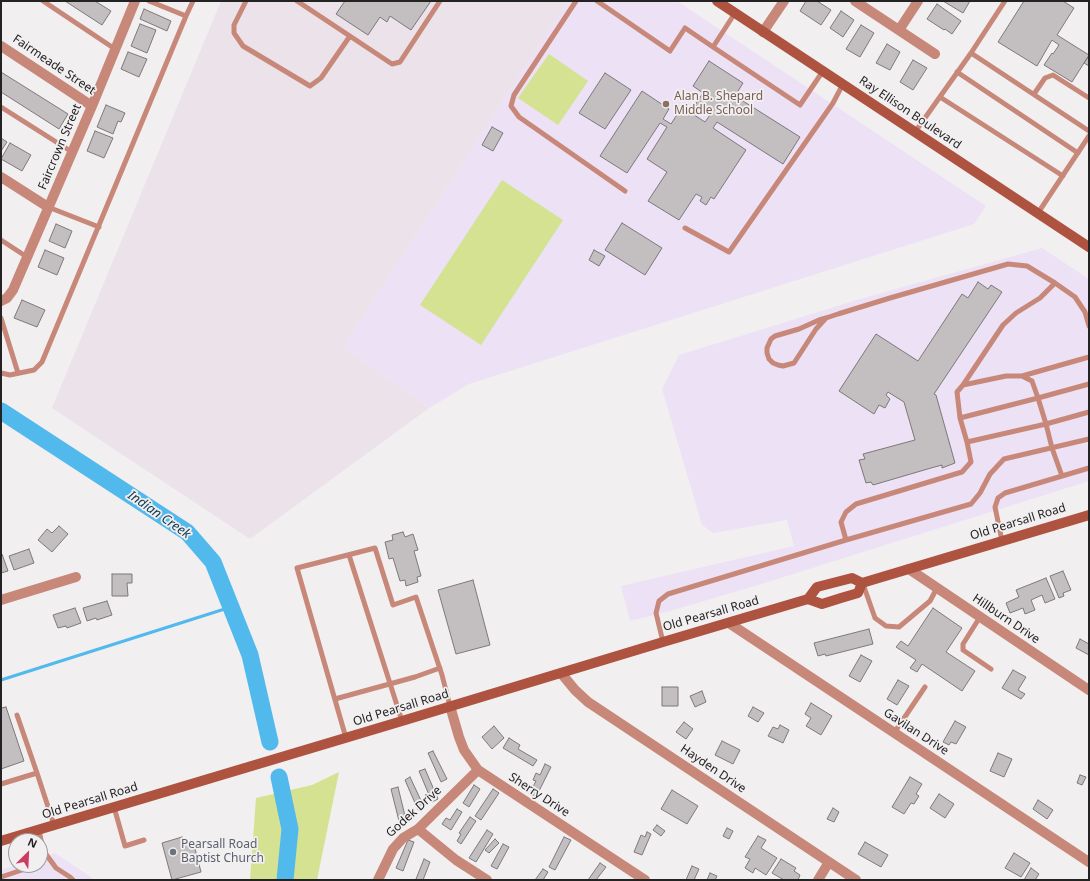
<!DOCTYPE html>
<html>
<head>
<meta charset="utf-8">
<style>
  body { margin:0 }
  #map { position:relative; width:1090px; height:881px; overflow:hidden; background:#f2eff1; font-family:"Noto Sans",sans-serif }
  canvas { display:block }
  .frame { position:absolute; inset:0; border:2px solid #242324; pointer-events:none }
  .north { position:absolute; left:8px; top:833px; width:40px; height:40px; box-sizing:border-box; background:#f2eff1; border:1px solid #a09d9f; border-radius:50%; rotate:24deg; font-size:11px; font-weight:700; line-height:16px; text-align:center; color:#242324 }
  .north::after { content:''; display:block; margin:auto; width:14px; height:18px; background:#cb3c60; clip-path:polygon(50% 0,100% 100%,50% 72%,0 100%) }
</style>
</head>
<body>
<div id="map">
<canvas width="1090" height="881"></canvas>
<div class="frame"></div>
<div class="north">N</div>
</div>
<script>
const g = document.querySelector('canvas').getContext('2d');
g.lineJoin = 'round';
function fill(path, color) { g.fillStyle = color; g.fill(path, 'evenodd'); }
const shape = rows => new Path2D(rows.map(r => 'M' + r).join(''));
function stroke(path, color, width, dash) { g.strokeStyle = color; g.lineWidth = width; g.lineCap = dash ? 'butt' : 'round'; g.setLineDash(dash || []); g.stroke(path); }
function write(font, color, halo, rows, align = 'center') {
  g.font = font + ' "Noto Sans",sans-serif'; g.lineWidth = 3.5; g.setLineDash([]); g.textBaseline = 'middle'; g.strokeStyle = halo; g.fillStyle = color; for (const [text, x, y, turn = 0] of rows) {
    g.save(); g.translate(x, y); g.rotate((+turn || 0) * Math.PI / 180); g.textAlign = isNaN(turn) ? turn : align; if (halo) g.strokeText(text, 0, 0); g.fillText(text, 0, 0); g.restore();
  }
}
const built = shape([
  [221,1,568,1,343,347,429,408,250,539,52,408]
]);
const education = shape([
  [568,1,677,1,986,206,974,224,469,384,429,408,343,347],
  [1042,248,1089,279,1089,481,758,585,670,611,630,621,621,586,794,546,787,520,713,533,702,525,662,389,679,355,857,300],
  [55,853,95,880,1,880,1,870,17,865,40,865,40,858]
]);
const green = shape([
  [549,54,588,81,558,125,518,98],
  [502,180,563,220,481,345,420,305],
  [339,772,317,880,250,880,256,798,312,785]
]);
const stream = shape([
  [1,680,231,607]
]);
const river = shape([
  [1,411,187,532,213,562,250,655,270,742],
  [279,777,290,829,285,880]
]);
const building = shape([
  [65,1,95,1,111,11,102,25,65,1],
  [345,1,431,1,411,30,390,16,387,22,380,17,368,35,336,14,345,1],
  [806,1,817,1,831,10,821,25,800,11,806,1],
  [943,1,970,1,963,13,943,1],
  [1024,1,1063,1,1074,8,1057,35,1089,55,1072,82,1044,65,1052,53,1053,54,1059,45,1052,40,1037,66,998,42,1024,1],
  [937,4,961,21,952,34,945,29,944,30,927,19,937,4],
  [144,9,171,21,167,31,140,19,144,9],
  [841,11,854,20,843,37,830,28,841,11],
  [140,24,156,30,147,53,131,46,140,24],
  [861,25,874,33,860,57,846,49,861,25],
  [887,44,900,52,890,70,876,63,887,44],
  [128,52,147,59,139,77,121,69,128,52],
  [1089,56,1089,66,1084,63,1089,56],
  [913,60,927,68,913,90,900,82,913,60],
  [709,61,743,83,735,96,800,137,783,164,717,122,713,128,746,150,714,199,711,197,706,205,700,201,702,197,696,194,679,220,648,201,667,172,647,159,667,127,660,123,627,173,600,156,642,91,669,109,663,119,671,124,682,107,705,122,710,115,695,105,703,93,693,86,709,61],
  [1,72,68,114,59,129,1,92,1,72],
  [605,73,631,90,605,129,579,113,605,73],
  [106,105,125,113,121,122,118,121,113,134,97,127,106,105],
  [492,127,503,133,493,151,482,145,492,127],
  [95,131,113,138,104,158,87,151,95,131],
  [1,138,7,142,1,151,1,138],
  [10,143,31,155,22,171,1,159,10,143],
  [622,223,662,248,645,275,605,250,622,223],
  [56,224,72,231,65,248,49,241,56,224],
  [45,250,64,258,57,275,38,267,45,250],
  [594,250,605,256,599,266,589,260,594,250],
  [978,282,988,289,991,285,1002,292,934,394,936,395,955,463,942,468,942,465,931,468,873,485,871,482,866,483,859,460,865,459,863,454,915,440,904,402,888,392,886,395,890,399,885,408,879,405,874,414,839,391,876,334,918,361,962,294,968,298,978,282],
  [22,300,45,310,37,327,14,318,22,300],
  [59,526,68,534,52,552,38,540,47,529,52,533,59,526],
  [403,532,405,537,413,534,418,550,414,551,421,576,417,577,418,582,406,586,405,580,400,581,393,558,389,559,385,542,393,540,392,535,403,532],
  [29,549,34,563,14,570,9,556,29,549],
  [1,554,2,554,8,571,1,573,1,554],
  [1063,571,1071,590,1063,593,1064,596,1059,598,1050,576,1063,571],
  [112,574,132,574,132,583,127,583,128,596,112,596,112,574],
  [1046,578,1055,599,1045,603,1042,595,1031,600,1035,610,1025,614,1023,608,1010,613,1006,603,1019,597,1016,590,1046,578],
  [473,580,490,645,456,654,438,590,473,580],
  [107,601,112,615,97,620,96,618,87,621,83,608,107,601],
  [75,608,81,623,67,628,66,626,58,628,53,615,75,608],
  [933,608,962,628,946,652,975,671,962,691,922,664,917,672,910,668,916,660,896,647,901,641,908,646,933,608],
  [869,629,873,644,826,656,825,654,818,656,814,643,869,629],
  [1080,639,1089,644,1089,655,1076,648,1080,639],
  [861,655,872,661,860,682,849,676,861,655],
  [1013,670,1026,677,1018,690,1025,694,1021,699,1002,688,1013,670],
  [898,680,909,686,897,705,887,699,898,680],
  [662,687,678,687,678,706,662,706,662,687],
  [702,691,706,702,695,707,690,696,702,691],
  [811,703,832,716,821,735,806,726,811,718,805,714,811,703],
  [6,707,24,761,1,769,1,708,6,707],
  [753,707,764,713,758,722,748,716,753,707],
  [955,721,966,727,956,744,951,742,949,745,943,742,955,721],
  [684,722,693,729,686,739,676,732,684,722],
  [780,725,789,730,783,743,768,736,773,727,778,729,780,725],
  [494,726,504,738,492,749,482,737,494,726],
  [509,738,520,745,518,749,537,760,533,766,503,748,509,738],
  [722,741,740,750,733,764,715,755,722,741],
  [433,751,447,779,441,782,428,753,433,751],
  [998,753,1012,759,1004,777,990,771,998,753],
  [545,764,551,767,536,797,529,794,536,781,533,780,536,773,540,775,545,764],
  [425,769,438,799,432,802,419,771,425,769],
  [1080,775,1086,777,1082,785,1077,783,1080,775],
  [410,777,424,807,418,810,405,780,410,777],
  [910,777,922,784,916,794,919,796,914,804,911,803,904,814,892,807,910,777],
  [474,785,480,789,469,807,463,803,474,785],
  [398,787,406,820,399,821,391,789,398,787],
  [493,789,499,793,481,820,475,816,493,789],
  [672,790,698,806,687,824,661,809,672,790],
  [939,794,954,804,945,818,930,808,939,794],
  [1038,800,1053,810,1047,819,1033,809,1038,800],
  [833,808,839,812,834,822,827,819,833,808],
  [457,809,462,812,451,830,442,824,446,818,450,820,457,809],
  [470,817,476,821,461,844,457,841,461,834,459,833,470,817],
  [657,825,665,831,661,836,653,830,657,825],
  [727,828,733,831,729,839,723,836,727,828],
  [487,830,493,834,476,862,469,858,487,830],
  [647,832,651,834,642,855,634,852,641,835,645,837,647,832],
  [758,836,766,840,761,848,777,858,766,875,755,868,753,873,745,868,750,859,745,857,758,836],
  [182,837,183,844,193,841,201,872,172,880,162,843,182,837],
  [564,837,571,840,555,870,549,867,564,837],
  [495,839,499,843,489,853,485,850,495,839],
  [408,840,414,842,403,871,396,868,408,840],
  [865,842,888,855,881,867,858,854,865,842],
  [503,844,509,847,497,869,491,866,503,844],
  [1014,853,1030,863,1021,877,1005,868,1014,853],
  [424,859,430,862,423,880,418,880,416,879,424,859],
  [781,859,796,868,794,871,800,875,798,880,784,880,772,873,781,859],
  [600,863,606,867,596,880,588,880,600,863],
  [692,866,699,869,694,880,686,880,692,866],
  [1031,868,1039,874,1035,880,1024,880,1031,868],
  [543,869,548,872,543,880,535,880,543,869],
  [710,873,717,876,715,880,707,880,710,873]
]);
const lane = shape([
  [43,1,115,49],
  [149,1,186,16,193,1],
  [246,1,234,25,234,33,243,46,310,86,321,78,350,36],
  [297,1,392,64,400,62,440,1],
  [576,1,514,95,511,106,519,117,625,191],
  [597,1,670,51,685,28,713,47],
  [735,13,713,47,800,105,823,71],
  [971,53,1005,1],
  [957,72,1078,153],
  [1034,94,1045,78,1053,75,1089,98],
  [940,97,1063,176],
  [1,107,72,152],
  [915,132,971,53,1089,131],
  [48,207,99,227],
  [1038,213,1089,136],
  [685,228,729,252,833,103,843,84],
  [1,240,27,257],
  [1,318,18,373],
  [826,318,816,329,794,363,783,366,778,365,773,363,769,359,767,353,767,348,771,339,775,336,799,329,819,320,826,318,838,314,890,298,1008,264,1027,266,1055,283,1075,297,1085,312,1089,326],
  [1,373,10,375,34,370,42,362,186,16],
  [1022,376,1089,357],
  [963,385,1003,325,1016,313,1040,298,1055,283],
  [960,418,957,392,963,385,1006,376,1022,376,1032,381,1038,398,1089,384],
  [967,442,960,418,1038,398,1046,424,1089,412],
  [846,540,971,504,980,493,990,474,1004,459,1089,439],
  [1002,541,995,507,998,498,1005,493,1089,468],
  [349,555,402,721],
  [863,584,875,618,886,626,899,627,930,601,937,588],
  [980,617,963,644,963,650,991,669],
  [663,642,656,613,659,601,668,594,846,540,841,522,846,512,856,504,962,472,971,462,967,442,1046,424,1052,448,1062,476],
  [335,699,415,677,440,668],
  [894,733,925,687],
  [346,738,297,568,375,548,393,605,416,597,442,675,450,706],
  [37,773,54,825],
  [1,784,37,773,17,715],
  [114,807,125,846,144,840],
  [39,830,43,850],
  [40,857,43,850,56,868,70,877,73,880],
  [1,877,37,865]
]);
const street = shape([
  [855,1,935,54],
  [899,30,918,1],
  [763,32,784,1],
  [1,46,92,106],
  [1,177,48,207],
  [1,301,7,298,13,290,92,106,135,1],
  [909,569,1089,690],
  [1,600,76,577],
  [729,623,1089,862],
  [561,673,575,690,588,702,856,880],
  [450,706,459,737,464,750,478,770,645,880],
  [418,829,456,860,487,880],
  [378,880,393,849,403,838,418,829,478,770],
  [818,880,829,862]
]);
const secondary = shape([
  [717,1,1089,247],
  [808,599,817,587,852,578,862,583,1089,515],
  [1,841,402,721,663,642,808,599,822,604,841,598,858,593,862,583]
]);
const markers = [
  [666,104,4,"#8d6e63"],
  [173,852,4,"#6b7280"]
];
const streetNames = [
  ["Fairmeade Street",54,65,34],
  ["Ray Ellison Boulevard",910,113,34],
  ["Faircrown Street",60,147,-67],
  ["Old Pearsall Road",1018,522,-17],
  ["Old Pearsall Road",711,614,-16],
  ["Hillburn Drive",1006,619,34],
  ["Old Pearsall Road",401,708,-17],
  ["Gavilan Drive",916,732,33],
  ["Hayden Drive",713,769,34],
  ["Sherry Drive",539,795,33],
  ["Old Pearsall Road",90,801,-17],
  ["Godek Drive",414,812,-42]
];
const educationNames = [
  ["Alan B. Shepard",674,97],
  ["Middle School",674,111]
];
const worshipNames = [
  ["Pearsall Road",181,845],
  ["Baptist Church",181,859]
];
const waterNames = [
  ["Indian Creek",159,515,35]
];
fill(built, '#ebe2ea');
fill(education, '#ece1f5');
fill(green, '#d4e292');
stroke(stream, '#51b9ec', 3);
stroke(river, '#51b9ec', 17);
fill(building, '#c3bfc0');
stroke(building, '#7d797b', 1);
stroke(lane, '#c78879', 5);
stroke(street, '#c78879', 10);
stroke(secondary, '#ad533f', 10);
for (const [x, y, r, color] of markers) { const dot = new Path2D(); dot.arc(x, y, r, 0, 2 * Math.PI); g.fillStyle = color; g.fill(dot); stroke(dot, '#f2eff1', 1.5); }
write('12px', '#242324', '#f2eff1', streetNames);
write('12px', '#785e54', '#f2eff1', educationNames, 'left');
write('12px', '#5b616d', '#f2eff1', worshipNames, 'left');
write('italic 13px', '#0f3c51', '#f2eff1', waterNames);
</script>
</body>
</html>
